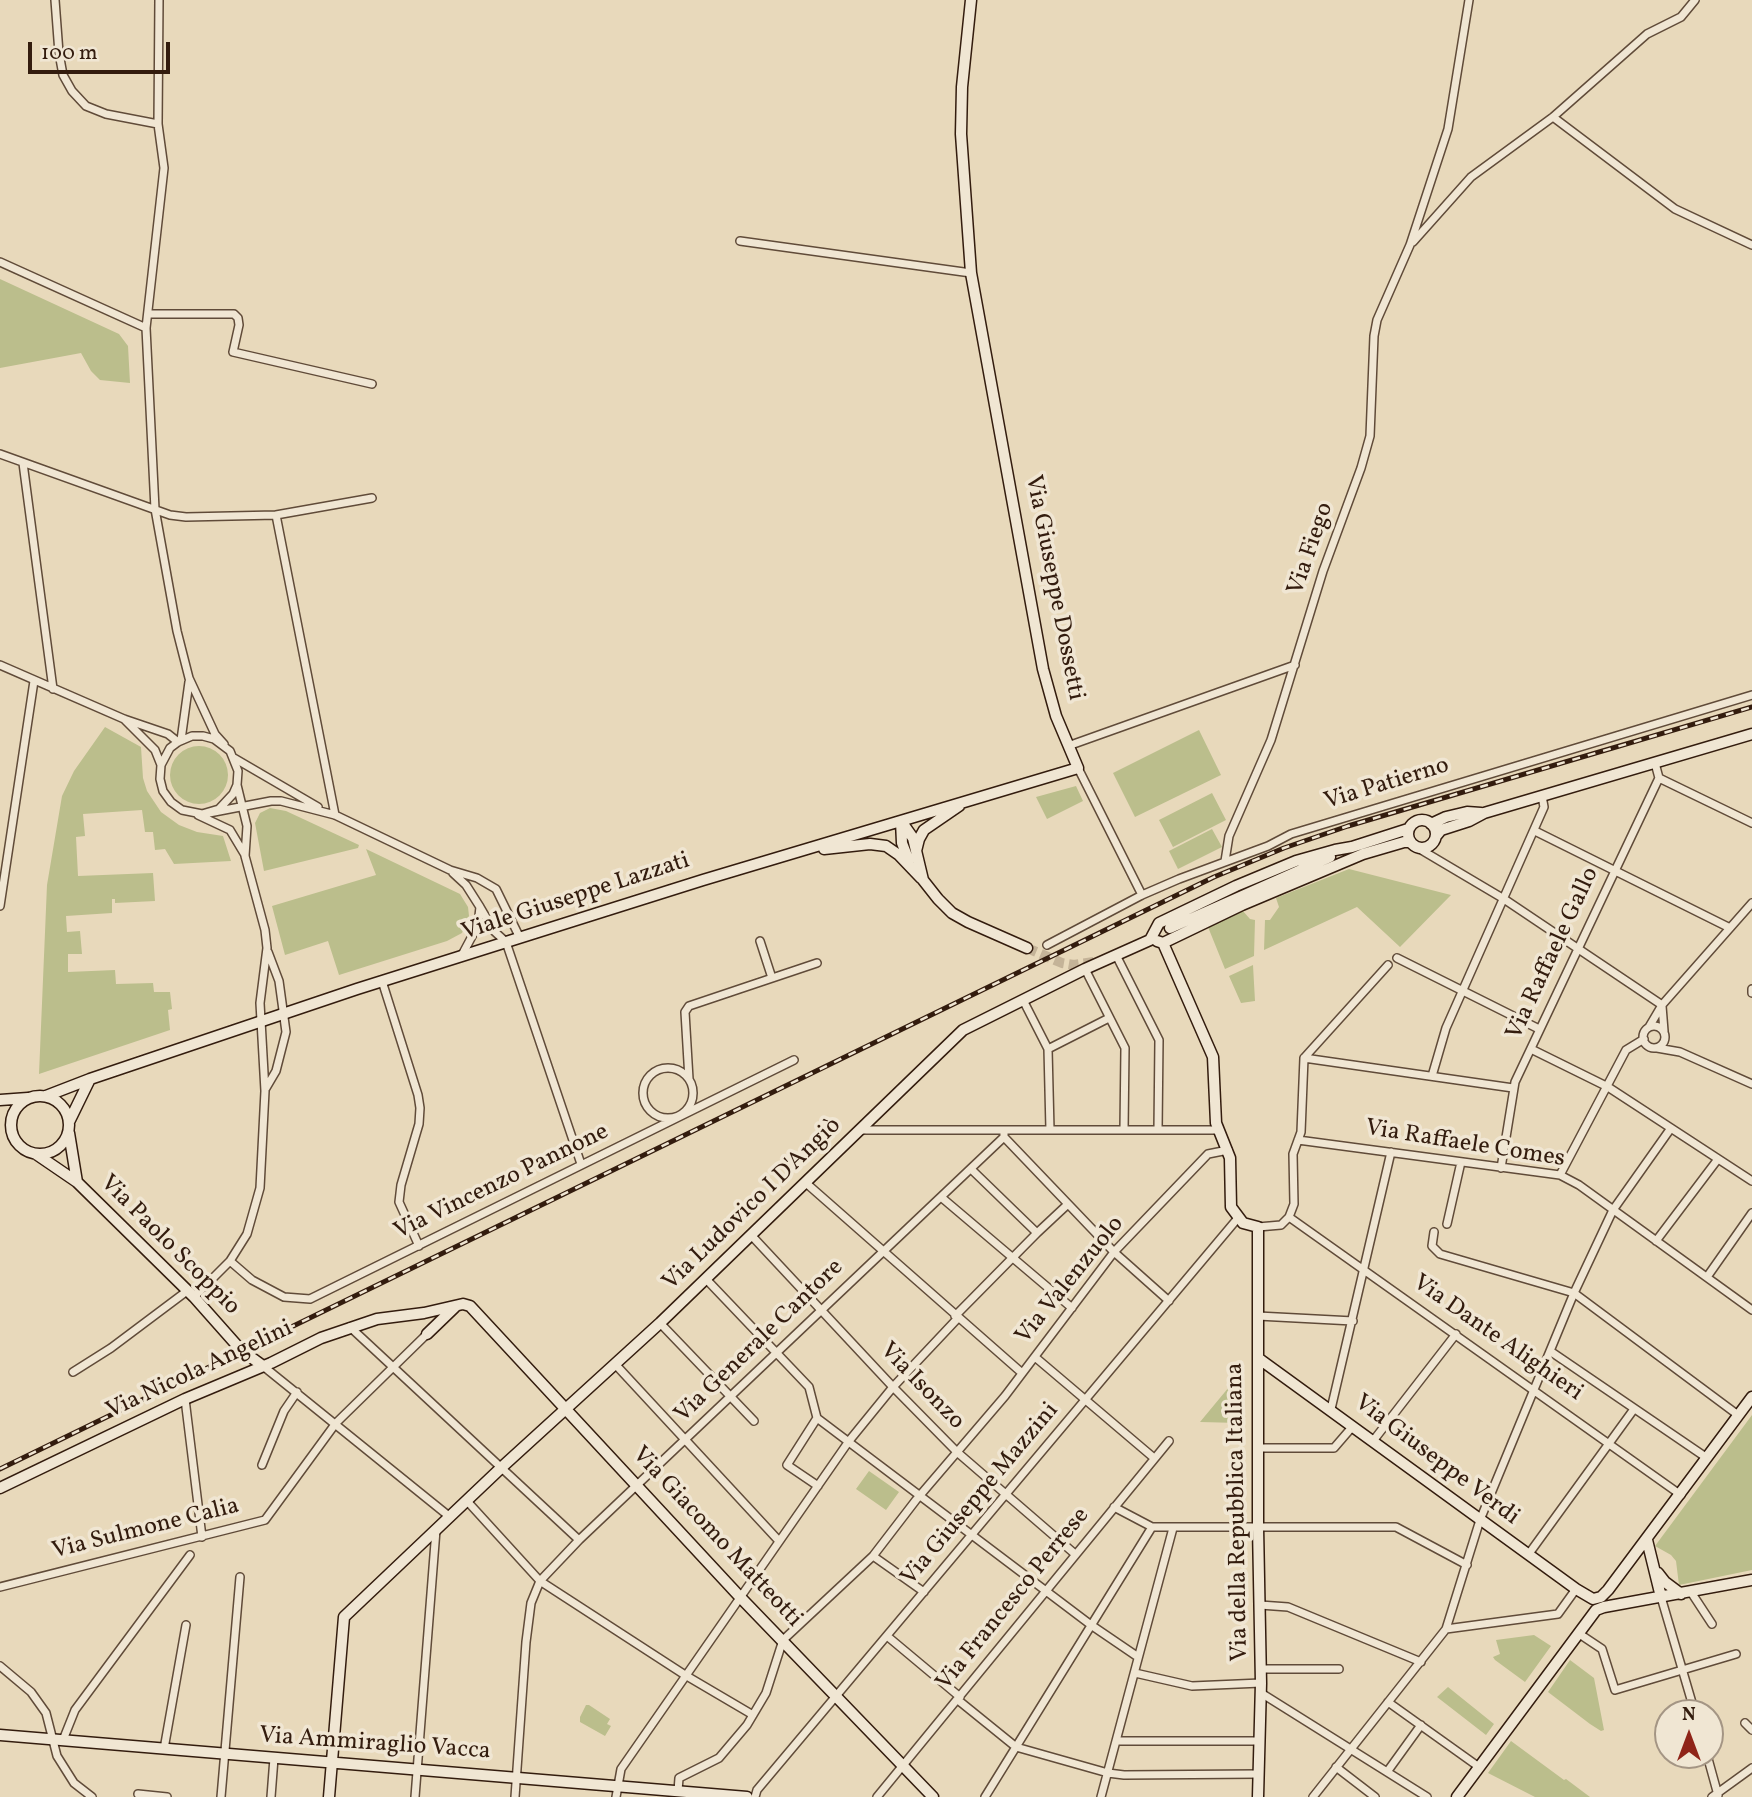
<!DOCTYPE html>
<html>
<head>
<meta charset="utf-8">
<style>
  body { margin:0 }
  #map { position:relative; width:1752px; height:1797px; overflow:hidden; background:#e8d9bb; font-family:Vollkorn,serif }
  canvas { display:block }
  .north { position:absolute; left:1654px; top:1699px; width:70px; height:70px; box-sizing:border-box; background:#f0e6d3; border:2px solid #a49584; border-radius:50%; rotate:0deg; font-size:19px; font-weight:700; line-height:28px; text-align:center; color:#331c0e }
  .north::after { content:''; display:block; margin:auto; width:24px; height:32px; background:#8f2418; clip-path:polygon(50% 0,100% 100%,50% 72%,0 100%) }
  .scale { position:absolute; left:28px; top:42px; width:142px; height:32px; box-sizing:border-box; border:4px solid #331c0e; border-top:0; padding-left:9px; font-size:21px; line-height:24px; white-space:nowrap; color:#331c0e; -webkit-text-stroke:5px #f0e6d3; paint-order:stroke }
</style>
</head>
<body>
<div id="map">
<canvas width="1752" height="1797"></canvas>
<div class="north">N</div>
<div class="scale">100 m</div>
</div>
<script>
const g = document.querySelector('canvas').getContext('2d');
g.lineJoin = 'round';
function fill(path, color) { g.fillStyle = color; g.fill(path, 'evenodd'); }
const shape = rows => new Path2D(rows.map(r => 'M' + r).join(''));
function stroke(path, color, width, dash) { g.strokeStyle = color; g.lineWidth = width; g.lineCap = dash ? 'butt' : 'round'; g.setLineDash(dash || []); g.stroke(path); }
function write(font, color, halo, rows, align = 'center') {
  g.font = font + ' Vollkorn,serif'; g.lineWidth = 7; g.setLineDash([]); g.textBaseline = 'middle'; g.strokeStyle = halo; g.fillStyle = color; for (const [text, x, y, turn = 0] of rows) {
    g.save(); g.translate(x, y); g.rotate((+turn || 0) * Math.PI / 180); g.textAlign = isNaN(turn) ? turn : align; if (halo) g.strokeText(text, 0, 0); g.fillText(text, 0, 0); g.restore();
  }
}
const green = shape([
  [0,279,119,334,128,346,130,383,100,380,91,371,81,353,0,368],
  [105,727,141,747,143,778,147,791,161,812,179,825,197,832,223,836,231,861,174,864,165,849,155,850,153,832,145,832,142,810,83,814,85,836,76,837,78,876,153,873,155,901,115,903,115,899,112,899,112,913,66,916,67,932,80,931,82,954,68,954,68,972,115,970,116,984,153,983,154,992,170,992,172,1009,168,1010,170,1030,39,1074,47,885,62,796,74,771],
  [1199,730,1221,775,1135,817,1113,773],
  '170 775a29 29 0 1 1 58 0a29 29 0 1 1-58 0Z',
  [1076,786,1083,801,1047,819,1036,797],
  [1212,793,1226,820,1173,847,1159,820],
  [270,808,286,811,359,845,358,848,264,871,255,823,260,813],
  [1212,829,1222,847,1178,869,1169,851],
  [366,849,460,894,468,907,469,916,462,933,447,941,339,975,328,941,285,955,272,906,376,875],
  [1349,869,1451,895,1400,947,1357,907,1264,950,1265,920,1270,920,1279,907,1276,898],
  [1242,910,1250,919,1255,920,1254,956,1225,969,1208,927],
  [1253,965,1255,1001,1241,1003,1229,976],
  [1234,1381,1240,1382,1240,1423,1200,1422],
  [1752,1415,1752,1570,1679,1585,1676,1561,1671,1555,1655,1546],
  [869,1471,899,1492,886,1510,856,1489],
  [1534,1635,1551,1646,1525,1682,1495,1660,1493,1657,1500,1654,1496,1640],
  [1570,1660,1594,1678,1604,1730,1601,1731,1590,1724,1548,1692],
  [1448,1687,1494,1724,1486,1735,1437,1697],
  [586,1705,589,1705,610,1719,607,1724,611,1726,605,1736,580,1722,580,1717],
  [1511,1741,1564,1780,1566,1779,1590,1797,1535,1797,1488,1773]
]);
const secondaryTunnel = shape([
  [1027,948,1062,963,1074,965,1094,962]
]);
const street = shape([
  [55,0,59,53,63,75,72,91,86,106,106,114,158,124],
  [159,0,158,124,164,168,146,328,155,509,177,631,189,678,215,734,224,744],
  [1553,117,1675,209,1752,245],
  [740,241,971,273],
  [1413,242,1471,177,1553,117,1647,34,1681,17,1695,0],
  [0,262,146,328],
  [148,314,234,314,238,318,239,325,233,352,372,384],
  [0,454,170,515,186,517,276,515,372,498],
  [23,463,53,689],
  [276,515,335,815],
  [0,665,124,719,168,734,178,742],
  [124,719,155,750,161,765,160,779,163,791,171,802,182,810,202,814,219,809,233,794,237,785,238,771,230,751,214,739,203,736,192,736,178,742,170,748,161,765],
  [181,740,189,682],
  [1068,746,1295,665],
  [234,758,318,807],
  [1078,768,1142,895],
  [1659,778,1752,823],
  [209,813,271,801,281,801,335,815,450,870,477,878,496,889,520,938],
  [198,815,230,830,245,855],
  [1535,831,1730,928],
  [1418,848,1504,899,1662,1005],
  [1225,861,1229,836,1271,740,1323,571,1361,468,1370,436,1374,336,1377,320,1410,245,1448,129,1469,0],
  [453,873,466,885,480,907,478,925,462,955],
  [0,906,34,681],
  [480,907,494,931,506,942,581,1164],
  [760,941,772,978],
  [1047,945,1142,895,1179,879,1268,846,1291,834,1752,695],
  [1116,955,1159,1040,1158,1130],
  [1397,958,1539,1029],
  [1085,969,1125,1048,1124,1130],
  [382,981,418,1095,420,1108,419,1124,401,1185,399,1202,419,1246],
  [1752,989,1752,993],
  [1023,1000,1048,1049,1050,1130],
  [1662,1006,1664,1031],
  '1643 1037a11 11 0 1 1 22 0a11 11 0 1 1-22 0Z',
  [1649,1027,1662,1005,1752,903],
  [1657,1048,1680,1052,1752,1084],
  [1048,1049,1109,1018],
  [1531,1049,1608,1087,1752,1181],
  [1304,1058,1513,1088],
  '643 1093a25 25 0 1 1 50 0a25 25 0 1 1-50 0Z',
  [1432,1076,1446,1028,1544,807,1542,796],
  [689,1079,685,1012,689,1006,817,963],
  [266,1088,276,1071,286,1032,279,981,268,952],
  [860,1130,1218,1130],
  [1004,1137,1114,1252,1169,1301],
  [1298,1140,1560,1175,1579,1185,1752,1310],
  [1501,1168,1515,1082,1659,778,1655,763],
  [971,1169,1037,1233],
  [1560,1175,1626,1050,1644,1039],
  [806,1183,1022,1373],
  [941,1197,1072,1308],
  [1289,1217,1681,1495],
  [1447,1224,1461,1162],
  [1258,1227,1281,1225,1289,1217,1294,1204,1293,1154,1301,1132,1304,1058,1388,965],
  [1434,1232,1432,1246,1440,1254,1574,1293,1738,1415],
  [751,1235,893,1387,957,1452,1075,1554],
  [1656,1241,1718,1159],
  [230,1261,252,1280,284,1297,310,1299,794,1060],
  [1707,1277,1752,1213],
  [706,1279,809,1387,817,1418,1091,1625,1138,1657],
  [194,1297,230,1261,247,1234,260,1188,265,1091,260,1003,267,948,265,930,245,856,247,826,237,785],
  [955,1316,1037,1233,1068,1204],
  [1258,1316,1353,1321],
  [660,1323,754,1421],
  [350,1327,579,1540],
  [1550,1351,1707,1458],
  [1035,1357,1154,1458],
  [615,1364,779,1541],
  [263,1366,450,1517],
  [73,1372,111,1348,187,1291],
  [185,1399,202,1537],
  [1331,1409,1391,1152],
  [817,1418,787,1465,818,1486],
  [1373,1441,1456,1334],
  [1258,1448,1334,1448,1353,1426],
  [262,1465,284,1411,297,1392],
  [467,1501,540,1581,685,1675,753,1715],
  [1114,1507,1152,1527,1396,1527,1467,1565],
  [1528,1555,1634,1409],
  [873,1556,924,1592],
  [0,1587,265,1520,336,1423,427,1334],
  [1691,1592,1712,1624],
  [1661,1597,1695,1713],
  [1260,1605,1288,1607,1421,1662],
  [1446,1629,1558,1614,1576,1589],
  [1578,1633,1602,1649,1615,1690,1736,1654],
  [887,1636,960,1697],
  [0,1666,31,1692,46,1713,57,1756,74,1783,92,1797],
  [1261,1669,1339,1669],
  [1135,1673,1192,1686,1261,1683],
  [1261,1693,1427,1797],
  [958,1700,1016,1747,1108,1773,1124,1775,1259,1774],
  [1388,1702,1479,1767],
  [1745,1723,1752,1730],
  [63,1740,75,1710,190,1555],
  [1116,1741,1260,1741],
  [164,1749,186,1625],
  [1707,1755,1718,1795],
  [1336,1767,1375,1797],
  [1387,1772,1421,1725],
  [678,1791,679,1778,719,1758,747,1725,766,1693,783,1640,873,1556,916,1500,1005,1396,1114,1252,1208,1154,1228,1150],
  [138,1794,167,1797],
  [221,1797,240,1577],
  [271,1797,274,1758],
  [415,1797,436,1530],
  [515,1797,526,1642,531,1603,540,1581,579,1540,1004,1137,1004,1130],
  [616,1797,621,1769,849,1441,893,1387,958,1318],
  [755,1797,757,1790,1238,1218],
  [877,1797,1169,1441],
  [985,1797,1152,1527],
  [1101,1797,1173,1528],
  [1313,1797,1446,1629,1480,1520,1574,1293,1613,1210,1671,1128],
  [1712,1797,1752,1768]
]);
const secondary = shape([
  '1408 834a14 14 0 1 1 28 0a14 14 0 1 1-28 0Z',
  [901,821,913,838,923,880,938,899,952,913,968,922,1027,948],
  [901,821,902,843,909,861],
  [1431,824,1446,817,1467,812,1481,813],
  [1436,836,1441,830,1469,821,1484,813,1752,734],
  [824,849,870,844,886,846,899,855,921,878],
  [916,851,919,839,924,830,959,806],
  [1170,928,1330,857],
  [1150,940,1159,923,1236,886,1296,861,1335,850,1352,847,1408,829],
  [1157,941,1163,943,1242,905,1363,854,1404,842,1410,842],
  [1163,943,1213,1057,1216,1123,1230,1158,1231,1207,1243,1223,1258,1227,1258,1527,1261,1683,1258,1797],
  '11 1125a29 29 0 1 1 58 0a29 29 0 1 1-58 0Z',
  [46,1096,90,1079,357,989,703,880,1078,768,1056,716,1043,669,971,273,961,134,962,87,971,0],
  [0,1100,28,1098],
  [69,1122,90,1079],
  [69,1133,77,1182],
  [36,1154,77,1182,194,1297,241,1350,263,1366],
  [427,1334,455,1307],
  [1258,1358,1576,1589,1593,1599,1601,1597,1608,1590,1752,1397],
  [0,1488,185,1399,271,1363,321,1338,377,1319,424,1313,463,1304,470,1306,740,1597,933,1797],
  [1647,1540,1661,1597],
  [1658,1573,1665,1582,1681,1594],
  [0,1735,747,1797],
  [329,1797,344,1617,502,1467,660,1323,963,1030,1085,969,1150,940],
  [1457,1797,1596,1610,1604,1607,1752,1580]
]);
const rail = shape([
  [0,1469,1214,877,1284,848,1348,826,1752,707]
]);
const streetNames = [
  ["Via Fiego",1312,549,-71],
  ["Via Giuseppe Dossetti",1053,588,79],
  ["Via Patierno",1387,785,-17],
  ["Viale Giuseppe Lazzati",576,898,-18],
  ["Via Raffaele Gallo",1554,954,-65],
  ["Via Raffaele Comes",1465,1145,9],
  ["Via Vincenzo Pannone",502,1183,-26],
  ["Via Ludovico I D'Angiò",753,1205,-44],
  ["Via Paolo Scoppio",169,1246,45],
  ["Via Valenzuolo",1071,1281,-51],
  ["Via Dante Alighieri",1497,1339,35],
  ["Via Generale Cantore",760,1342,-44],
  ["Via Nicola Angelini",200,1371,-25],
  ["Via Isonzo",921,1387,46],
  ["Via Giuseppe Verdi",1436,1461,37],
  ["Via Giuseppe Mazzini",981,1495,-50],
  ["Via della Repubblica Italiana",1239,1512,-91],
  ["Via Sulmone Calia",146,1530,-14],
  ["Via Giacomo Matteotti",716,1538,47],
  ["Via Francesco Perrese",1014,1600,-51],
  ["Via Ammiraglio Vacca",375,1745,4]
];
fill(green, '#bbbe8c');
stroke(secondaryTunnel, '#c4b398', 10, [10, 5]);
stroke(street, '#604b39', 10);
stroke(secondary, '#331c0e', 13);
stroke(street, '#f0e6d3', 7);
stroke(secondary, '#f0e6d3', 10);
stroke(rail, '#331c0e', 5);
stroke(rail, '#f0e6d3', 2.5, [8]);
write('24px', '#331c0e', '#f0e6d3', streetNames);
</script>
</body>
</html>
